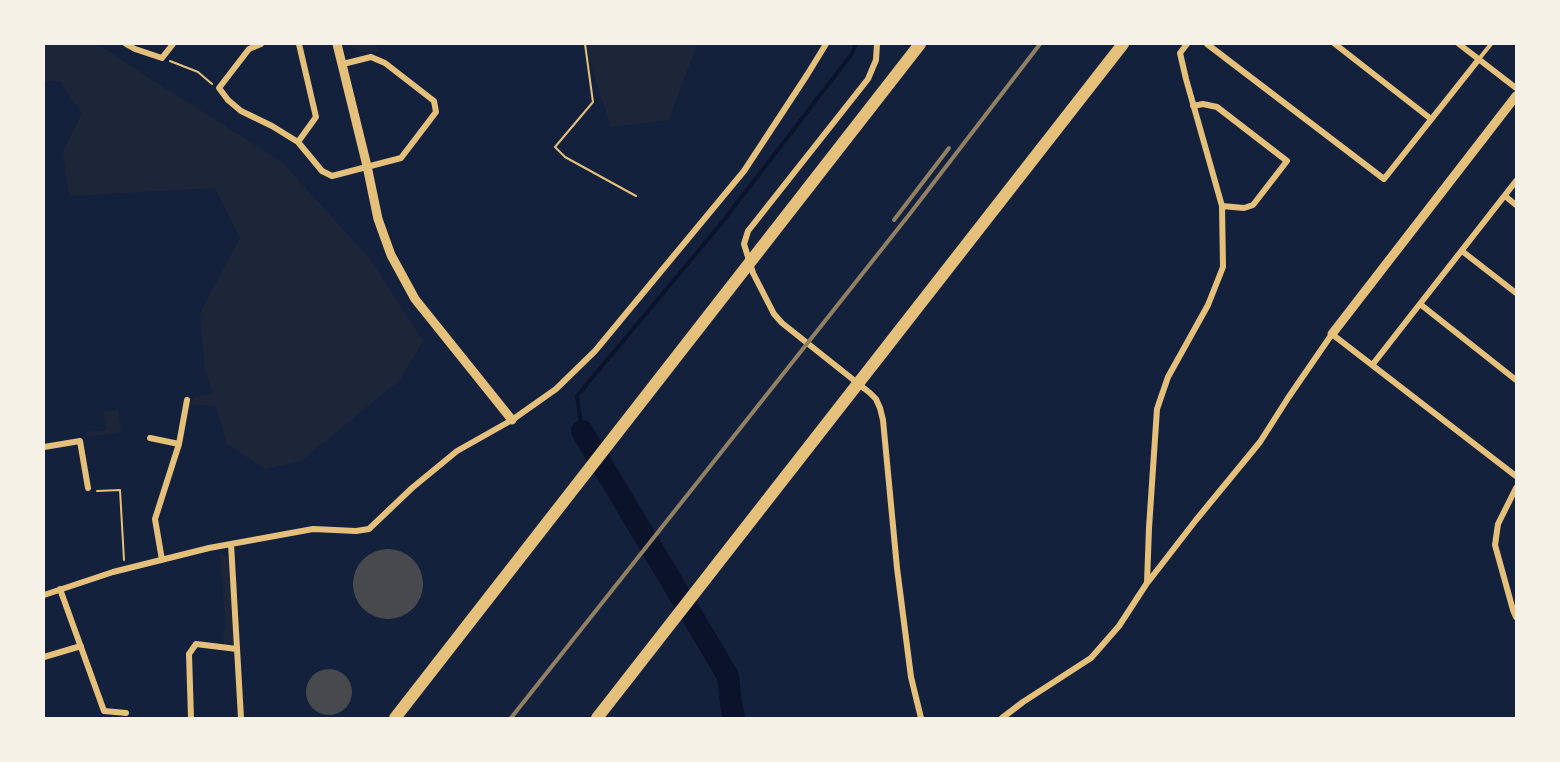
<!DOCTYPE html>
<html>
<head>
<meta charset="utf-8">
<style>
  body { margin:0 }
  #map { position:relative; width:1560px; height:762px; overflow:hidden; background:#14213d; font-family:"Golos Text",sans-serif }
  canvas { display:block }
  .frame { position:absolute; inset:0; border:45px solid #f6f1e7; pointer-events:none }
</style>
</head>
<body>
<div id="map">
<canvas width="1560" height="762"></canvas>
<div class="frame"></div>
</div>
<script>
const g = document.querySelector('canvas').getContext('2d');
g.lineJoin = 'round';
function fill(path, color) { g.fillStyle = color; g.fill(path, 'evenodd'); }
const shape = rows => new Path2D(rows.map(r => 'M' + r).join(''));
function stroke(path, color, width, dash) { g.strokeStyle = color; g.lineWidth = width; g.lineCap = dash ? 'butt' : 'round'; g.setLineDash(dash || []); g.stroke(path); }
const green = shape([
  [44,44,98,44,141,73,282,162,370,259,423,341,400,380,301,461,265,469,227,444,216,407,191,404,194,397,213,394,205,369,200,313,240,238,215,188,69,196,63,152,82,113,59,81,44,81],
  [351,44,375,44,380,52,360,52,351,47],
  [584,44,697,44,669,120,611,127],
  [118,410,121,432,86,437,85,432,106,430,103,412],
  [220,553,228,558,234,641,229,645,224,645,223,631,226,630]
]);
const stream = shape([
  [582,431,577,396,720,225,851,55,856,44]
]);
const river = shape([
  [582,431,728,676,731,703,734,718]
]);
const building = shape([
  '353 584a35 35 0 1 1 70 0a35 35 0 1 1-70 0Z',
  '306 692a23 23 0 1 1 46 0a23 23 0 1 1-46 0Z'
]);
const path = shape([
  [585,44,593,102,555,147,565,157,636,196],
  [170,61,198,72,212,84],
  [97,491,120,490,124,560]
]);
const service = shape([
  [1479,59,1491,44]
]);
const minor = shape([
  [126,44,135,49,162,58,173,44],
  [261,44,249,49,219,88,228,100,241,111,272,126,298,142,322,171,332,176,401,158,436,112,434,101,385,63,371,57,343,64],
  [877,44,876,60,868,79,748,231,744,244,753,273,774,314,782,323,870,393,876,399,880,408,883,420,897,568,911,677,921,718],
  [1207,44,1384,179,1479,59],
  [1335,44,1431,119],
  [1459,44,1516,88],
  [1193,106,1203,104,1217,107,1287,161,1253,205,1244,208,1222,206],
  [298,142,316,117,299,44],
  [1505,196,1516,205],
  [1462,251,1516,293],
  [1420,304,1516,380],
  [1373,364,1516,181],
  [150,438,179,444],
  [44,447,80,441,88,488],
  [1516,488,1498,524,1495,545,1513,610,1516,617],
  [231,544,241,718],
  [162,560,155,519,179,444,187,400],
  [1148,582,1196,520,1260,442,1288,398,1332,334,1516,476],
  [60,589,104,711,126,713],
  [44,595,113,572,209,548,313,529,356,531,369,529,412,488,457,451,512,420,556,389,595,351,744,171,807,75,826,44],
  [44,657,81,646],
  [191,718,189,654,196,644,237,649],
  [1002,718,1023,702,1091,658,1119,626,1147,583,1149,528,1157,409,1168,377,1208,305,1223,267,1222,206,1186,79,1180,53,1187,44]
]);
const tertiary = shape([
  [337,44,367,166,378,219,391,255,415,299,512,420],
  [1332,334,1516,96]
]);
const trunk = shape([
  [395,718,920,44],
  [597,718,1123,44]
]);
const rail = shape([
  [894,220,949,148],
  [511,718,912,211,1040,44]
]);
fill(green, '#1d2539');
stroke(stream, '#0b132b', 4);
stroke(river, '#0b132b', 22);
fill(building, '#48494c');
stroke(path, '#e5c07b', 2);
stroke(service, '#e5c07b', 4);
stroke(minor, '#e5c07b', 6);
stroke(tertiary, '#e5c07b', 9);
stroke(trunk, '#e5c07b', 12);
stroke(rail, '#918062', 4);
</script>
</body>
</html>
